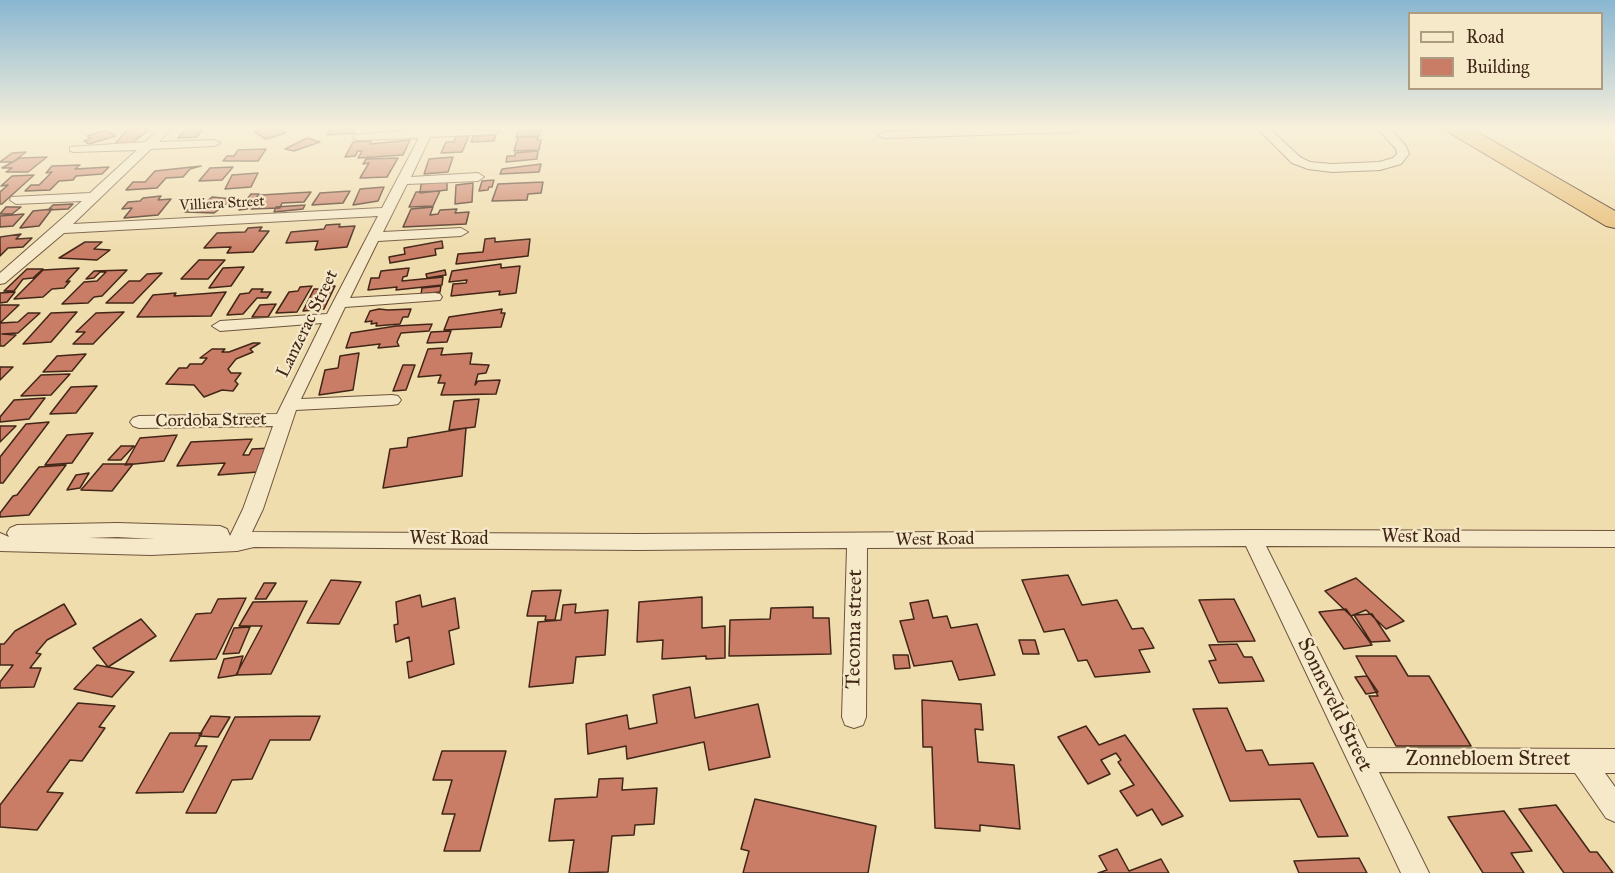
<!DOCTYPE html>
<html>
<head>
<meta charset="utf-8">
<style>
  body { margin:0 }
  #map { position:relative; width:1615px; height:873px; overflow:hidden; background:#f0ddae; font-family:"IM FELL Great Primer",serif }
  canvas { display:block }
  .legend { position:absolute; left:1408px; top:12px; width:195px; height:78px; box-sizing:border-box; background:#f5e9ca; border:2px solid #ad9b82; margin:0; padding:8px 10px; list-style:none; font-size:18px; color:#422617 }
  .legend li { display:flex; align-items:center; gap:12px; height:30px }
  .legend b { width:30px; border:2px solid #ad9b82 }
</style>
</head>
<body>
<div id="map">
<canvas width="1615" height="873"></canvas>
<ul class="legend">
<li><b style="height:8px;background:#f5e9ca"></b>Road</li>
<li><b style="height:16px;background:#c97d66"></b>Building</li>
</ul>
</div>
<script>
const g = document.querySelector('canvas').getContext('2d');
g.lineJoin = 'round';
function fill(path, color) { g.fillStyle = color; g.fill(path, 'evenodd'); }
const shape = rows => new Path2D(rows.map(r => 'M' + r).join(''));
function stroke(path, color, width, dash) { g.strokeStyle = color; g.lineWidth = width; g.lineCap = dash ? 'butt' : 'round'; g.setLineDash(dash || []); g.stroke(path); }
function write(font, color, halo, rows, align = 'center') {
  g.font = font + ' "IM FELL Great Primer",serif'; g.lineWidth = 4.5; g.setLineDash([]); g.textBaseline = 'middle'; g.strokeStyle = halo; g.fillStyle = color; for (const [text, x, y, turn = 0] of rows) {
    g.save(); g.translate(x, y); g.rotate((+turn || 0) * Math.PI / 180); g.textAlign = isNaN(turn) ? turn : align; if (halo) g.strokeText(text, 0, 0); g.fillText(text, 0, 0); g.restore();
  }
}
const building = shape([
  [132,129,150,129,132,143,115,144,126,131,132,129],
  [186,129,203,129,197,137,178,138,186,129],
  [262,129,279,129,286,133,266,139,254,132,262,129],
  [330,129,356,129,354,133,327,135,330,129],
  [107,130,116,136,89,144,84,141,91,138,87,136,107,130],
  [541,130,539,136,516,137,518,131,541,130],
  [496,135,494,141,471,142,473,136,496,135],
  [456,136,469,136,462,152,441,153,446,142,454,142,456,136],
  [518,137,538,137,537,140,541,140,539,150,514,151,518,137],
  [307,138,320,142,294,151,285,149,307,138],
  [410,140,403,155,358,158,362,151,358,151,355,156,345,157,353,142,371,141,370,144,410,140],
  [266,149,258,161,223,161,227,156,234,156,238,150,266,149],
  [538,151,537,159,506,162,507,156,515,156,515,153,538,151],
  [26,152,13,162,0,162,12,153,26,152],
  [47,157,28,172,6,172,12,168,2,168,20,158,47,157],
  [453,157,448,172,424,174,429,159,453,157],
  [398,158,387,177,360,178,369,163,363,164,366,159,398,158],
  [541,164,539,172,500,174,502,169,541,164],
  [80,165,75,169,109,167,102,174,76,176,73,180,59,181,50,190,25,191,31,185,39,185,52,172,46,173,52,166,80,165],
  [201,166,190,169,183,177,166,178,157,188,126,190,133,182,145,182,155,171,201,166],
  [233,167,222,180,199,181,210,168,233,167],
  [258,173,251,187,225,189,232,175,258,173],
  [34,175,2,204,0,204,0,192,8,185,1,186,12,176,34,175],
  [494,180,492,187,489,187,488,190,479,191,482,181,494,180],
  [447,181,447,190,420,193,421,184,447,181],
  [543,182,541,193,528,194,527,200,492,201,498,184,543,182],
  [473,183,472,202,455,204,456,185,473,183],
  [384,187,378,201,353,205,360,189,384,187],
  [350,191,343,203,312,205,320,193,350,191],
  [440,191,433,206,409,207,416,192,440,191],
  [311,192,304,202,282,203,280,208,251,209,261,195,311,192],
  [251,194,259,194,247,209,239,210,251,194],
  [161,196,158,200,171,199,158,215,124,218,132,208,122,209,128,202,140,201,143,198,161,196],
  [212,197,233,199,214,213,185,212,199,201,206,202,212,197],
  [73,204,68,209,48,210,53,205,73,204],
  [305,205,303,209,274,212,276,207,305,205],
  [6,207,21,207,12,214,0,214,6,207],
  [433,207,430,215,438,214,440,210,457,209,455,213,469,212,466,224,403,227,411,209,433,207],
  [52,209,39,226,20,228,33,211,52,209],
  [24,214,13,226,0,227,0,216,24,214],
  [340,224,339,227,355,226,347,247,315,250,318,241,286,243,291,232,324,229,326,225,340,224],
  [262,227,259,231,269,231,253,252,227,253,231,247,204,248,217,233,245,232,248,228,262,227],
  [21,234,16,239,32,238,23,247,8,248,0,256,0,237,21,234],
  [495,238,495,242,530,239,528,256,456,264,458,254,483,252,485,239,495,238],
  [442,241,443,248,435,249,436,255,390,263,389,257,405,254,404,248,442,241],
  [85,242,102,242,94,249,110,250,97,260,59,258,85,242],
  [199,260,225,260,208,279,181,279,199,260],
  [501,264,501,268,520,266,516,293,499,295,500,291,451,296,453,284,466,283,467,280,449,282,452,271,501,264],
  [244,267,231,286,209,288,223,268,244,267],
  [79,268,66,282,70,281,64,288,52,289,43,297,14,299,43,270,79,268],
  [409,268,407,276,403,277,402,281,443,277,442,285,396,290,397,287,368,290,371,278,379,278,381,271,409,268],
  [27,269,43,269,33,278,23,279,14,291,4,291,27,269],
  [127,270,102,296,94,297,88,303,62,304,84,282,97,281,106,272,100,272,94,278,86,279,94,271,127,270],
  [445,270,446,275,427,278,426,274,445,270],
  [162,273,133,303,106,303,129,281,140,281,147,274,162,273],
  [312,286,297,312,276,313,289,292,298,291,300,287,312,286],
  [326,286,335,286,324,309,303,311,314,289,324,289,326,286],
  [441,286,440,292,421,294,422,288,441,286],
  [252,289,263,289,261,292,271,292,267,298,257,298,243,314,227,315,240,294,249,293,252,289],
  [15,292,7,302,0,303,0,293,15,292],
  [226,292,211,316,137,317,153,295,176,293,174,296,226,292],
  [276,304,268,317,252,317,260,305,276,304],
  [0,305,19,305,0,323,18,322,28,313,40,313,18,333,2,334,16,335,4,346,0,346,0,305],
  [379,309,388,310,411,309,408,317,403,317,400,324,376,326,377,323,371,324,372,321,365,322,370,311,379,309],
  [502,309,501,313,505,313,501,327,444,330,449,317,502,309],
  [77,312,51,342,23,344,51,313,77,312],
  [124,312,93,344,73,344,85,332,76,332,96,313,124,312],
  [432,324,429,331,401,333,397,342,399,346,378,348,380,344,346,348,351,333,396,326,432,324],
  [451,331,447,342,427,343,431,332,451,331],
  [253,343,260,343,250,349,253,352,236,359,228,369,231,373,241,373,235,381,238,384,233,391,222,390,204,397,194,385,166,384,179,368,187,368,190,364,202,364,207,358,200,358,212,349,225,349,222,352,229,352,253,343],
  [443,348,441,355,472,353,470,364,489,365,486,373,478,374,475,385,478,381,500,380,496,394,441,395,445,383,438,383,441,375,418,377,428,349,443,348],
  [359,353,353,390,319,395,325,370,338,368,340,356,359,353],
  [86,354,72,371,43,372,57,356,86,354],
  [403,365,415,365,406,390,393,391,403,365],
  [0,367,13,367,0,380,0,367],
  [70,374,51,395,21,396,41,375,70,374],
  [97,386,76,413,50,414,71,387,97,386],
  [45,398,29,419,0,422,0,417,14,400,45,398],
  [479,399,475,427,449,430,454,401,479,399],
  [49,422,3,483,0,483,0,457,26,424,49,422],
  [0,426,16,426,0,442,0,426],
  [466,428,462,476,383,488,390,449,407,447,408,438,466,428],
  [93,433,72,463,45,465,67,435,93,433],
  [177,435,164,461,125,465,140,438,177,435],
  [252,439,243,455,249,455,252,449,271,448,258,472,218,475,225,463,177,466,191,442,252,439],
  [121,446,134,446,121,460,108,460,121,446],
  [103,464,133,464,112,491,81,490,103,464],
  [66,465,29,515,0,517,0,513,13,496,17,495,39,467,66,465],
  [89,473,80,488,67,490,76,475,89,473],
  [1068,575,1082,605,1117,600,1132,629,1143,628,1154,648,1139,650,1150,672,1095,677,1087,660,1078,661,1064,629,1044,632,1022,580,1068,575],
  [1356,578,1404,621,1386,629,1366,610,1351,616,1325,591,1356,578],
  [331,580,361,582,339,624,307,623,331,580],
  [264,583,276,583,266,599,255,599,264,583],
  [561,590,555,620,545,620,546,616,527,616,532,591,561,590],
  [420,595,422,607,455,598,459,628,449,631,454,664,409,678,407,662,412,661,409,637,396,642,394,625,398,624,396,602,420,595],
  [702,597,702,628,725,626,725,658,706,659,706,656,662,659,663,640,637,642,639,602,702,597],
  [246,598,216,659,170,661,196,614,211,613,218,599,246,598],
  [1234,599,1255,641,1218,642,1199,600,1234,599],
  [928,600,933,618,947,616,951,628,977,624,995,675,959,680,952,661,914,666,900,621,914,619,910,603,928,600],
  [307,601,271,674,236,675,262,626,239,626,253,602,307,601],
  [64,604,76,624,47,640,36,653,41,654,30,668,41,668,34,687,0,688,0,682,13,665,0,665,0,644,4,644,15,631,64,604],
  [576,604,575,613,608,610,605,655,576,657,573,683,529,687,538,622,561,620,563,605,576,604],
  [813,607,813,618,829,618,831,654,729,656,730,620,770,619,771,608,813,607],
  [1346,609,1372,645,1344,649,1319,612,1346,609],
  [1372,614,1390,641,1371,642,1354,615,1372,614],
  [141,619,156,636,108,667,93,648,141,619],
  [250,627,239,653,223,654,234,628,250,627],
  [1019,640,1035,640,1039,654,1023,654,1019,640],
  [1237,644,1244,657,1252,657,1264,681,1219,683,1209,661,1216,660,1209,645,1237,644],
  [893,655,908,655,910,668,895,669,893,655],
  [243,656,237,675,218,678,224,659,243,656],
  [1356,656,1396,656,1408,676,1429,676,1471,746,1396,746,1369,696,1378,696,1356,656],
  [97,665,134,672,112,697,74,689,97,665],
  [1367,676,1378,692,1366,694,1355,677,1367,676],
  [690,687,695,718,758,704,770,757,709,770,704,742,627,759,626,746,588,754,586,724,627,715,629,729,657,723,653,695,690,687],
  [922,700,981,704,983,730,975,729,978,762,1014,765,1020,829,980,825,980,831,935,828,932,747,923,747,922,700],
  [78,703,115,706,99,727,105,728,82,761,70,760,47,792,63,793,37,830,0,827,0,805,78,703],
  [1227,708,1246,751,1262,750,1269,765,1313,763,1348,836,1318,837,1300,799,1230,801,1193,709,1227,708],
  [211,716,230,717,218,737,199,736,211,716],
  [320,716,310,740,270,740,252,779,232,780,216,813,186,813,235,717,320,716],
  [1086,726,1099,745,1125,735,1183,816,1162,825,1152,809,1137,816,1120,791,1134,785,1118,762,1121,760,1116,753,1101,760,1110,774,1088,784,1058,737,1086,726],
  [170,733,202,733,195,746,207,746,183,792,136,793,170,733],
  [442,751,506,751,480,851,444,851,455,814,442,814,452,780,433,780,442,751],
  [623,778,622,790,657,788,654,824,635,825,634,835,612,836,608,872,569,873,574,840,549,841,555,799,597,797,599,779,623,778],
  [755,799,876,826,868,873,743,873,749,851,741,849,755,799],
  [1556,805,1590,852,1597,852,1613,873,1564,873,1519,809,1556,805],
  [1504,811,1532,851,1511,853,1524,873,1483,873,1448,817,1504,811],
  [1117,849,1129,871,1161,859,1169,873,1098,873,1107,870,1099,856,1117,849],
  [1359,858,1367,873,1299,873,1294,861,1359,858]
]);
const minor = shape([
  [159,129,171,129,159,142,214,140,220,143,214,146,151,149,73,224,382,208,419,138,358,140,354,139,354,135,423,129,500,131,494,134,430,137,411,177,478,173,484,177,478,181,407,184,383,232,461,228,468,232,461,236,378,241,350,298,435,293,440,294,442,297,440,300,345,307,301,399,392,395,398,396,401,400,398,404,392,405,296,410,263,509,252,532,639,534,1252,530,1615,531,1615,547,1266,546,1367,748,1615,749,1615,773,1605,773,1615,787,1615,822,1606,818,1575,773,1379,772,1429,873,1401,873,1246,546,867,548,866,717,863,725,854,728,845,725,842,717,847,548,639,550,254,547,237,551,151,555,0,551,0,533,9,537,7,533,10,528,17,525,117,523,220,526,227,529,230,536,243,509,273,426,139,428,133,426,130,422,133,418,139,416,277,414,322,323,220,331,212,326,220,321,327,314,378,216,64,233,5,283,0,284,0,273,82,201,16,204,10,200,11,197,90,193,137,150,74,152,70,151,70,147,145,142,159,129],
  [117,537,155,539,88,538,117,537],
  [961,129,1080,129,1075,132,884,138,878,135,884,132,961,129],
  [1258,129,1270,129,1300,157,1310,162,1332,164,1379,162,1393,158,1397,154,1396,149,1378,129,1390,129,1406,146,1409,154,1401,164,1380,170,1332,172,1308,169,1292,163,1258,129]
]);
const motorway = shape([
  [1447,129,1472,129,1615,211,1615,228,1606,226,1450,133,1447,129]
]);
const farStreetnames = [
  ["Villiera Street",222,204,-3]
];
const streetNames = [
  ["Lanzerac Street",308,324,-64],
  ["Cordoba Street",211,421,-1],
  ["West Road",1421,538],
  ["West Road",449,540],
  ["West Road",935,540,-1]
];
const nearStreetnames = [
  ["Tecoma street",855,629,-89],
  ["Sonneveld Street",1334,705,64],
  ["Zonnebloem Street",1488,760]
];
fill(building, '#c97d66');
stroke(building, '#422617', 1.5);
stroke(minor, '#6e543d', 2);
stroke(motorway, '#422617', 2);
fill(minor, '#f5e9ca');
fill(motorway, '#e8be77');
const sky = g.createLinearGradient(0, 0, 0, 251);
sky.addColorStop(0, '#89b7d1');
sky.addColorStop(0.51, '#f8f0db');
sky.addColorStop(1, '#f8f0db00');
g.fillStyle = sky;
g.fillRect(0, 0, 1615, 251);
write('15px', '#422617', '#f5e9ca', farStreetnames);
write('18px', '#422617', '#f5e9ca', streetNames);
write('21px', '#422617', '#f5e9ca', nearStreetnames);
</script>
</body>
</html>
